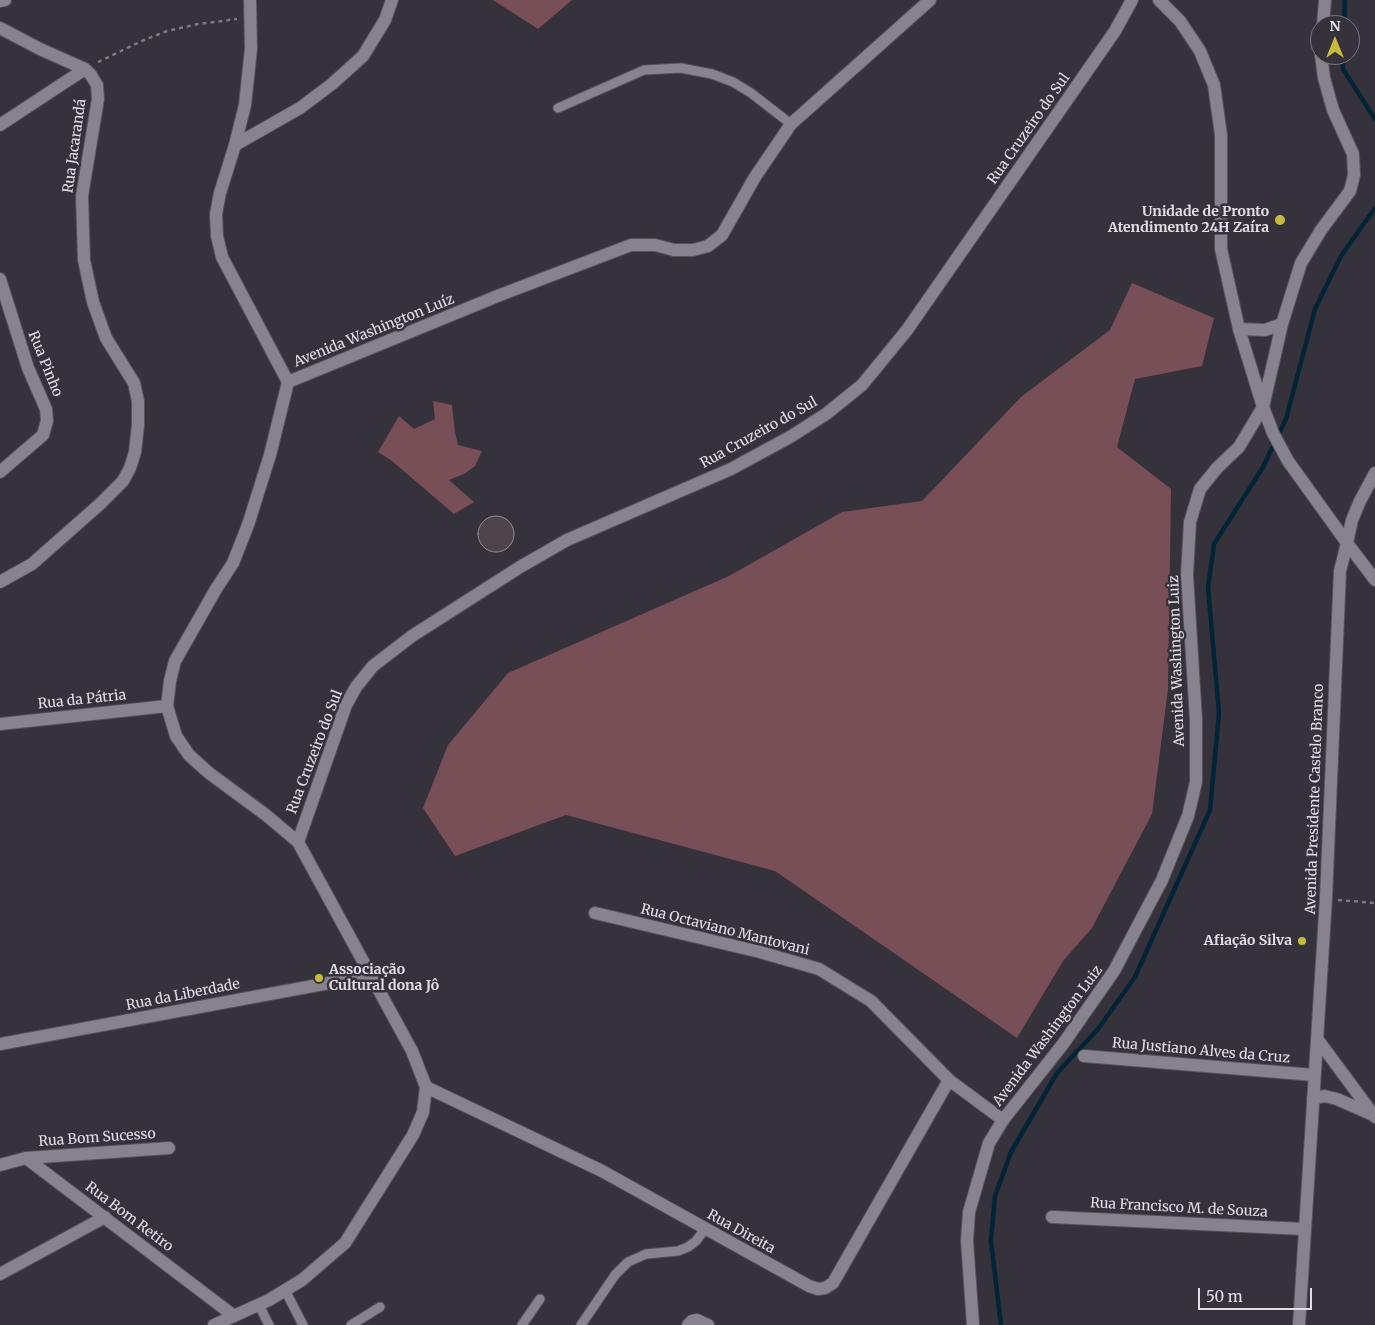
<!DOCTYPE html>
<html>
<head>
<meta charset="utf-8">
<style>
  body { margin:0 }
  #map { position:relative; width:1375px; height:1325px; overflow:hidden; background:#36323c; font-family:Merriweather,serif }
  canvas { display:block }
  .north { position:absolute; left:1310px; top:15px; width:50px; height:50px; box-sizing:border-box; background:#36323c; border:1px solid #7a7780; border-radius:50%; rotate:0deg; font-size:14px; font-weight:700; line-height:20px; text-align:center; color:#e1dee5 }
  .north::after { content:''; display:block; margin:auto; width:18px; height:22px; background:#c8bb3b; clip-path:polygon(50% 0,100% 100%,50% 72%,0 100%) }
  .scale { position:absolute; left:1198px; top:1288px; width:114px; height:22px; box-sizing:border-box; border:2px solid #e1dee5; border-top:0; padding-left:6px; font-size:15px; line-height:18px; white-space:nowrap; color:#e1dee5; -webkit-text-stroke:4px #36323c; paint-order:stroke }
</style>
</head>
<body>
<div id="map">
<canvas width="1375" height="1325"></canvas>
<div class="north">N</div>
<div class="scale">50 m</div>
</div>
<script>
const g = document.querySelector('canvas').getContext('2d');
g.lineJoin = 'round';
function fill(path, color) { g.fillStyle = color; g.fill(path, 'evenodd'); }
const shape = rows => new Path2D(rows.map(r => 'M' + r).join(''));
function stroke(path, color, width, dash) { g.strokeStyle = color; g.lineWidth = width; g.lineCap = dash ? 'butt' : 'round'; g.setLineDash(dash || []); g.stroke(path); }
function write(font, color, halo, rows, align = 'center') {
  g.font = font + ' Merriweather,serif'; g.lineWidth = 5; g.setLineDash([]); g.textBaseline = 'middle'; g.strokeStyle = halo; g.fillStyle = color; for (const [text, x, y, turn = 0] of rows) {
    g.save(); g.translate(x, y); g.rotate((+turn || 0) * Math.PI / 180); g.textAlign = isNaN(turn) ? turn : align; if (halo) g.strokeText(text, 0, 0); g.fillText(text, 0, 0); g.restore();
  }
}
const green = shape([
  [493,0,572,0,538,29],
  [1132,283,1214,318,1202,366,1135,379,1117,447,1171,489,1168,689,1152,814,1092,928,1063,961,1017,1038,775,871,566,815,455,856,423,808,448,745,508,673,729,576,842,512,922,501,1021,397,1110,330],
  [433,401,452,405,455,432,458,445,482,451,475,466,464,474,449,480,474,502,454,514,392,461,378,452,399,416,414,429,435,419]
]);
const stream = shape([
  [1344,25,1345,0],
  [1343,55,1343,69,1375,119],
  [1001,1325,991,1241,995,1196,1011,1152,1057,1073,1098,1029,1135,977,1210,810,1219,713,1208,587,1214,544,1263,467,1286,419,1315,309,1341,256,1375,208]
]);
const building = shape([
  '478 534a18 18 0 1 1 36 0a18 18 0 1 1-36 0Z'
]);
const path = shape([
  [98,62,144,40,167,31,198,24,237,19],
  [1338,900,1375,903]
]);
const service = shape([
  [558,108,644,70,681,68,712,74,733,82,751,93,791,124],
  [285,1290,303,1325],
  [259,1305,269,1325],
  [351,1325,380,1307],
  [522,1325,540,1299],
  [581,1325,615,1275,628,1262,646,1254,678,1251,688,1247,696,1241,705,1229]
]);
const minor = shape([
  [1159,0,1180,21,1200,51,1214,85,1221,135,1221,249,1239,329,1263,407],
  [0,1,5,0],
  [0,28,40,49,85,69,91,75,97,85,98,99,82,196,84,260,93,302,106,338,134,383,138,401,138,425,135,452,130,468,123,481,100,504,32,564,0,582],
  [0,125,85,69],
  [235,145,300,108,332,84,363,56,385,20,392,0],
  [0,279,28,368,46,409,47,421,43,435,0,472],
  [288,382,500,295,631,245,655,245,674,250,693,250,708,246,722,235,755,177,791,124,930,0],
  [0,724,167,706],
  [298,842,346,705,356,687,373,666,412,636,520,567,567,540,731,469,790,437,826,414,862,385,907,330,1115,31,1132,0],
  [595,913,760,952,819,969,871,1001,949,1080,1003,1120],
  [1318,1040,1375,1117],
  [0,1044,372,975],
  [1084,1056,1314,1075],
  [426,1087,602,1171,809,1286,818,1289,825,1288,833,1283,949,1080],
  [1313,1099,1324,1096,1337,1099,1371,1114],
  [26,1158,234,1316],
  [0,1165,26,1158,169,1148],
  [1052,1217,1304,1229],
  [0,1274,105,1217],
  [688,1325,692,1321,697,1320,708,1325]
]);
const tertiary = shape([
  [1375,473,1360,501,1352,520,1347,543,1375,580],
  [973,1325,967,1241,969,1212,989,1143,1003,1120,1063,1044,1114,971,1162,880,1188,816,1196,782,1196,720,1187,575,1190,522,1200,489,1217,468,1239,447,1263,407]
]);
const secondary = shape([
  [1323,25,1325,0],
  [1239,329,1265,330,1282,324],
  [214,1325,269,1300,302,1280,345,1243,413,1135,423,1112,426,1087,412,1051,298,842,266,815,209,773,189,755,176,736,167,706,170,681,175,661,216,589,233,563,248,525,270,455,288,382,222,257,217,236,216,214,220,193,235,145,245,105,251,49,250,0],
  [1299,1325,1326,898,1340,571,1347,543,1288,461,1273,433,1263,407,1282,324,1301,263,1321,230,1350,191,1354,175,1353,154,1333,110,1324,78,1321,55]
]);
const markers = [
  [1280,220,6,"#c8bb3b"],
  [1302,941,5,"#c8bb3b"],
  [319,978,5,"#c8bb3b"]
];
const streetNames = [
  ["Rua Cruzeiro do Sul",1029,129,-55],
  ["Rua Jacarandá",75,146,-82],
  ["Avenida Washington Luíz",374,331,-22],
  ["Rua Pinho",45,364,68],
  ["Rua Cruzeiro do Sul",759,433,-29],
  ["Avenida Washington Luiz",1177,661,-92],
  ["Rua da Pátria",82,700,-6],
  ["Rua Cruzeiro do Sul",315,752,-69],
  ["Avenida Presidente Castelo Branco",1315,799,-88],
  ["Rua Octaviano Mantovani",725,930,14],
  ["Rua da Liberdade",183,995,-11],
  ["Avenida Washington Luiz",1048,1036,-53],
  ["Rua Justiano Alves da Cruz",1201,1051,5],
  ["Rua Bom Sucesso",97,1138,-4],
  ["Rua Francisco M. de Souza",1179,1208,3],
  ["Rua Bom Retiro",129,1217,37],
  ["Rua Direita",741,1232,29]
];
const poiNames = [
  ["Unidade de Pronto",1269,212],
  ["Atendimento 24H Zaíra",1269,228],
  ["Afiação Silva",1292,941],
  ["Associação",329,970,"left"],
  ["Cultural dona Jô",329,986,"left"]
];
fill(green, '#784e57');
stroke(stream, '#032436', 4.5);
fill(building, '#4e444c');
stroke(building, '#968b93', 1);
stroke(service, '#545159', 11);
stroke(minor, '#545159', 14);
stroke(tertiary, '#545159', 14);
stroke(secondary, '#545159', 14);
stroke(path, '#7c7981', 2.5, [4, 4]);
stroke(service, '#87838e', 9);
stroke(minor, '#87838e', 12);
stroke(tertiary, '#87838e', 12);
stroke(secondary, '#87838e', 12);
for (const [x, y, r, color] of markers) { const dot = new Path2D(); dot.arc(x, y, r, 0, 2 * Math.PI); g.fillStyle = color; g.fill(dot); stroke(dot, '#36323c', 2); }
write('14px', '#e1dee5', '#36323c', streetNames);
write('bold 14px', '#e1dee5', '#36323c', poiNames, 'right');
</script>
</body>
</html>
